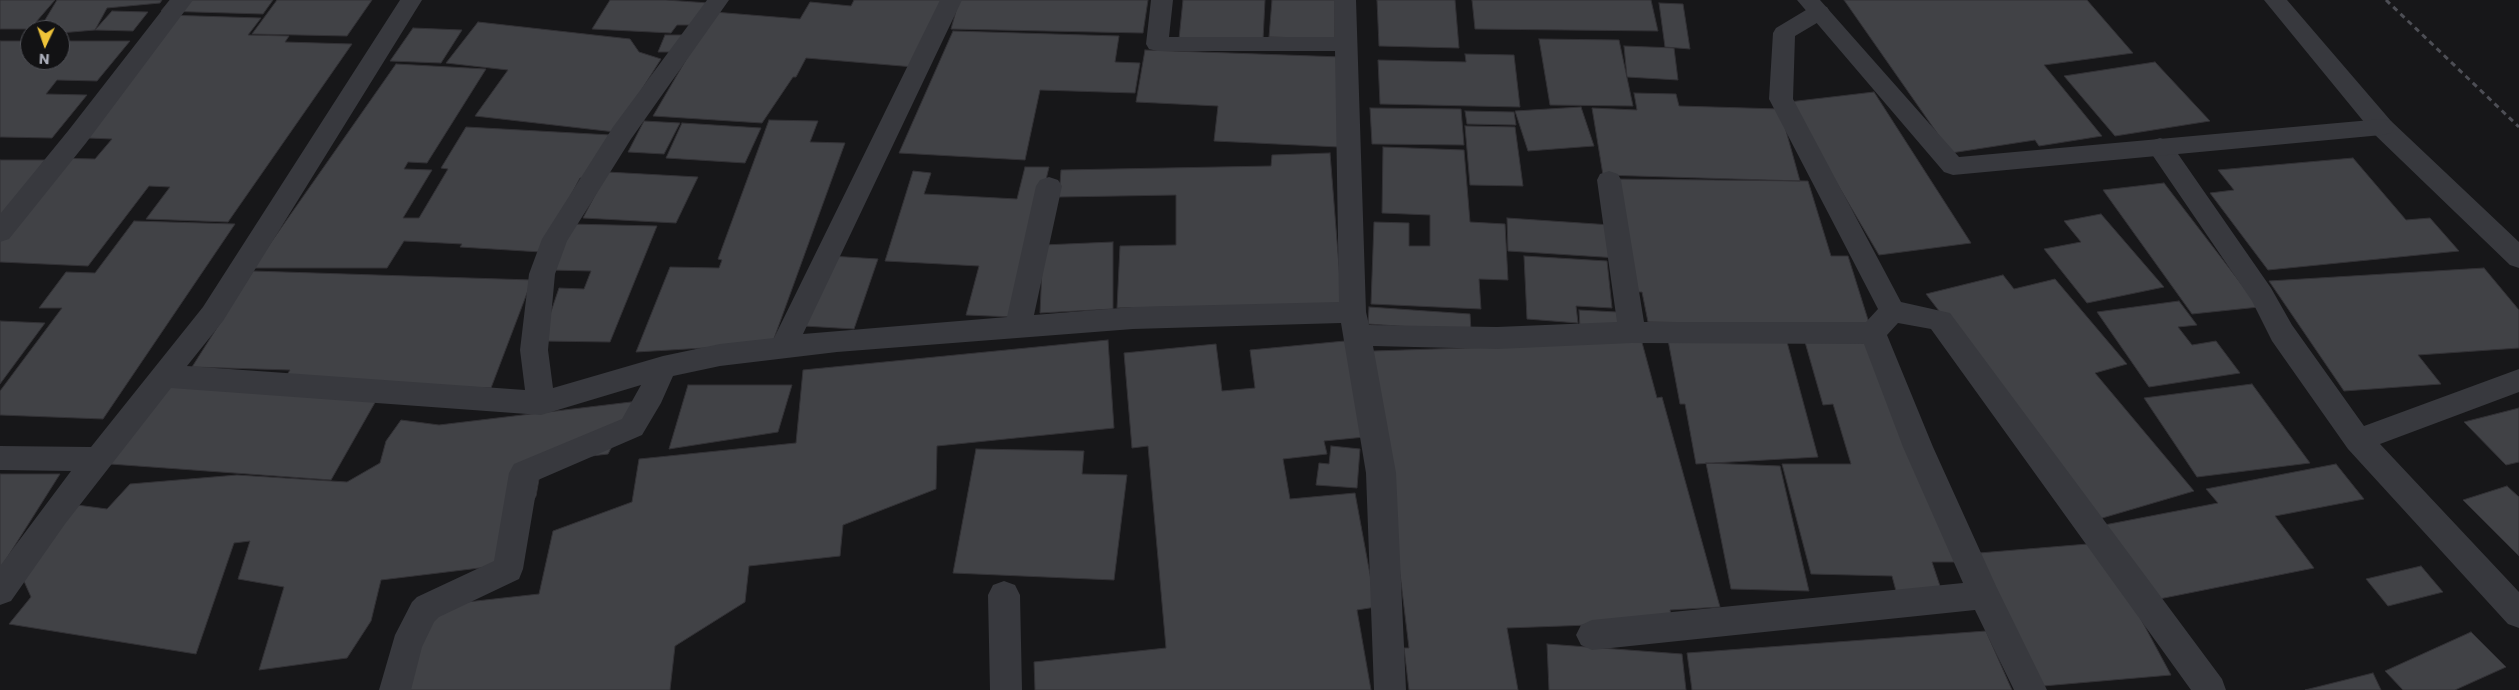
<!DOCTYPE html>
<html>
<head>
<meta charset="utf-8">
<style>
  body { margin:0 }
  #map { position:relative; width:2519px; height:690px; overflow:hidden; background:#171719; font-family:Poppins,sans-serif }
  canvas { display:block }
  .north { position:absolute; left:20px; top:20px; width:50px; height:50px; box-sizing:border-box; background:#121214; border:1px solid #4f5056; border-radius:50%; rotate:183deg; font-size:14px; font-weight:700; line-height:20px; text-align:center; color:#aaadb9 }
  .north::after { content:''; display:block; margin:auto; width:18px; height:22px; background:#efc439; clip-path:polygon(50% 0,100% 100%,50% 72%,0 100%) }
</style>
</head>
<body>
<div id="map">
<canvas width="2519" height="690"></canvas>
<div class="north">N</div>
</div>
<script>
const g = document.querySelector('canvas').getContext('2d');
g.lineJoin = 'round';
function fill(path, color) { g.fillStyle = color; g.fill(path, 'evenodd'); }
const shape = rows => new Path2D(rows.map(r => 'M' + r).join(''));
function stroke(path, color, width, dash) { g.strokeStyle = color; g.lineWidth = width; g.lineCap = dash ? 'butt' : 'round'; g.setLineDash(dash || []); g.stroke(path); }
const building = shape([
  [0,0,55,0,30,29,0,29,0,0],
  [57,0,162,0,160,3,107,8,95,30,60,33,60,30,39,30,57,0],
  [170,0,273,0,263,14,161,11,170,0],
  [277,0,372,0,347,36,252,34,277,0],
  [610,0,666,0,709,3,698,25,677,25,671,33,592,29,610,0],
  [854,0,943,0,914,67,806,58,796,77,793,77,762,123,653,116,714,12,800,19,810,2,851,6,854,0],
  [959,0,1148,0,1143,33,951,29,959,0],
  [1183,0,1265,0,1263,40,1179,39,1183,0],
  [1272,0,1335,0,1335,39,1269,37,1272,0],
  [1377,0,1455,0,1459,48,1379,46,1377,0],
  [1472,0,1651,0,1658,31,1475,29,1472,0],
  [1844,0,2087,0,2133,53,2044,65,2102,136,2039,146,2035,140,1951,153,1844,0],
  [1659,3,1683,4,1690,49,1665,47,1659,3],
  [112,11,148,12,133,31,95,30,112,11],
  [166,15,261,18,248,35,289,36,285,42,352,44,228,222,146,219,170,187,149,186,88,266,0,262,0,239,52,158,95,159,112,139,64,137,166,15],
  [478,22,630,39,639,52,661,59,615,132,475,116,508,70,446,63,478,22],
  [413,28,462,30,441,63,390,61,413,28],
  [953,31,1119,36,1115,62,1140,63,1135,93,1040,90,1025,160,899,153,953,31],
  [665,35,682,35,675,52,658,52,665,35],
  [1539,39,1619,40,1633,106,1550,105,1539,39],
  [0,41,30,41,30,60,60,60,60,41,130,41,97,81,57,80,46,94,87,95,52,138,0,137,0,41],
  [1624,46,1674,48,1678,80,1627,77,1624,46],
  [1145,50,1342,57,1339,147,1214,141,1218,106,1136,102,1145,50],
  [1465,54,1514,55,1520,107,1380,104,1378,60,1466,62,1465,54],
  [2155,62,2210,121,2115,136,2064,76,2155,62],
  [396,64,486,69,427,163,408,162,404,169,432,170,403,218,419,218,448,169,441,168,466,127,611,135,588,178,580,178,541,252,460,247,462,244,404,241,387,268,253,268,396,64],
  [1874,92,1971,243,1879,255,1789,102,1874,92],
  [1634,93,1676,94,1679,106,1780,109,1800,181,1603,175,1592,108,1637,110,1634,93],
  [1581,107,1594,146,1528,151,1515,111,1581,107],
  [1370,108,1461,109,1464,145,1372,144,1370,108],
  [1465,111,1514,112,1516,125,1467,124,1465,111],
  [769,120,818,121,810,142,845,143,772,344,636,352,670,267,719,268,722,260,718,259,769,120],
  [644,121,680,123,664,154,628,152,644,121],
  [682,123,761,128,745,163,666,158,682,123],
  [1465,126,1515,127,1523,186,1470,185,1465,126],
  [1383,147,1464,150,1470,222,1505,224,1508,280,1479,279,1481,309,1371,304,1374,222,1409,223,1409,246,1430,246,1430,215,1382,213,1383,147],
  [1330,153,1342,304,1117,308,1120,246,1176,245,1176,195,1059,197,1061,170,1271,166,1272,155,1330,153],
  [2353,158,2406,220,2430,218,2459,251,2268,270,2210,193,2234,190,2218,170,2353,158],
  [0,160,45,160,0,219,0,160],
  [1025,167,1049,167,1014,317,966,315,979,266,885,261,913,171,931,173,924,194,1017,199,1025,167],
  [607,172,698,177,676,223,583,218,607,172],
  [1613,179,1808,181,1831,256,1848,256,1870,326,1648,322,1642,292,1635,292,1613,179],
  [2164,183,2259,307,2192,314,2103,190,2164,183],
  [2101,214,2164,287,2087,303,2044,249,2081,242,2064,221,2101,214],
  [1507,218,1611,225,1618,258,1508,251,1507,218],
  [134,221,235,224,103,419,0,415,0,391,62,308,39,308,66,272,95,273,134,221],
  [570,224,657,226,610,342,541,341,559,288,584,289,591,271,550,270,570,224],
  [1113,242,1113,309,1040,313,1043,245,1113,242],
  [830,256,878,259,854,329,804,326,830,256],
  [1524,256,1607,261,1612,308,1576,306,1578,323,1527,319,1524,256],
  [2484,268,2519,310,2519,348,2418,355,2441,384,2344,391,2269,281,2484,268],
  [253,271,532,280,491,388,283,381,290,370,192,367,253,271],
  [2003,275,2014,289,2055,279,2127,364,2095,373,2194,491,2099,519,1926,294,2003,275],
  [2179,301,2197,325,2178,327,2192,345,2216,341,2240,373,2149,387,2097,312,2179,301],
  [1369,307,1470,314,1471,331,1368,324,1369,307],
  [1579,310,1617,312,1619,331,1580,328,1579,310],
  [0,321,45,323,0,384,0,321],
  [1640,335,1657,398,1662,397,1720,607,1670,610,1673,622,1507,628,1518,690,1409,690,1404,648,1409,648,1373,351,1556,345,1640,335],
  [1108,340,1114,428,937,446,936,489,843,525,840,556,749,566,745,602,675,646,670,690,409,690,431,606,539,594,553,531,632,502,639,459,796,443,803,370,1108,340],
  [1668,340,1787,342,1818,457,1696,464,1685,404,1680,404,1668,340],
  [1345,341,1365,437,1324,441,1327,454,1283,459,1290,499,1355,493,1376,607,1357,610,1371,690,1035,690,1034,662,1166,648,1148,446,1132,448,1124,353,1216,344,1222,391,1255,388,1250,350,1345,341],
  [1866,341,1956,562,1932,562,1942,592,1896,591,1892,576,1811,574,1782,464,1851,464,1833,404,1823,405,1805,342,1866,341],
  [166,384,377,399,331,480,110,464,166,384],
  [2252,384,2310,463,2197,477,2144,398,2252,384],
  [688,385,792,385,778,432,669,449,688,385],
  [631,402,635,402,608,454,542,462,536,496,496,566,381,580,371,621,347,658,259,670,284,587,238,579,250,541,234,543,196,654,9,624,31,597,23,579,77,505,107,509,130,484,237,475,347,482,380,463,386,441,401,420,439,425,631,402],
  [2519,408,2519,462,2506,465,2464,422,2519,408],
  [1331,446,1360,449,1357,488,1316,485,1319,463,1329,464,1331,446],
  [976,449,1084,451,1082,474,1127,475,1114,580,953,573,976,449],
  [1706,463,1780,466,1809,591,1731,589,1706,463],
  [2336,464,2364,499,2275,516,2314,568,2149,601,2099,526,2218,503,2206,489,2336,464],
  [0,474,60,474,0,569,0,474],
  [2507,486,2519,497,2519,556,2463,500,2507,486],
  [2100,543,2171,675,2043,686,1979,553,2100,543],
  [2421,566,2443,592,2388,606,2366,579,2421,566],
  [1986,631,2012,690,1692,690,1687,653,1986,631],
  [2471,632,2506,667,2455,690,2403,690,2385,671,2471,632],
  [1547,644,1682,654,1686,690,1549,690,1547,644],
  [2373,673,2381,690,2305,690,2373,673]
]);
const minor = shape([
  [170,0,193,0,86,143,9,239,0,242,0,214,68,131,170,0],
  [400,0,422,0,223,321,187,366,525,390,520,350,529,274,542,239,613,127,707,0,729,0,631,139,567,241,555,274,548,350,553,388,663,356,720,344,774,338,940,0,962,0,803,334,1007,317,1036,186,1040,180,1049,177,1058,180,1062,186,1034,315,1133,307,1339,302,1335,51,1157,51,1149,49,1146,44,1151,0,1173,0,1169,37,1335,37,1334,0,1356,0,1366,312,1369,325,1497,327,1617,322,1597,180,1600,174,1609,171,1618,174,1621,180,1644,322,1866,322,1878,309,1769,99,1773,33,1776,28,1811,7,1819,5,1827,7,1830,12,1827,17,1795,36,1793,99,1901,302,1950,313,2222,679,2226,690,2191,690,1931,329,1898,323,1887,335,1933,447,1996,586,2047,690,2014,690,1975,610,1592,650,1581,645,1576,635,1581,625,1592,620,1963,583,1903,447,1864,344,1632,343,1497,349,1373,346,1396,473,1406,690,1374,690,1366,473,1341,323,1133,329,837,352,720,366,673,376,661,403,642,435,538,480,523,569,519,579,439,617,434,622,422,647,411,690,379,690,395,635,412,602,417,597,494,561,509,473,514,464,622,419,641,385,541,415,171,388,65,524,11,601,0,605,0,566,71,471,0,470,0,446,91,447,203,307,400,0],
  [2264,0,2287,0,2391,121,2519,242,2519,268,2510,265,2373,133,2264,0],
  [2160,138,2169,141,2271,288,2292,325,2364,426,2519,369,2519,392,2380,444,2519,592,2519,628,2508,624,2348,449,2272,341,2252,301,2151,153,2148,147,2151,141,2160,138],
  [1004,581,1015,585,1020,595,1022,690,990,690,988,595,993,585,1004,581]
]);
const tertiary = shape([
  [1797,0,1820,0,1959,157,2382,119,2391,121,2394,127,2391,133,2382,135,1953,175,1944,172,1797,0]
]);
const rail = shape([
  [2386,0,2519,127]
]);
fill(building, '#414246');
stroke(building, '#323135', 1);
fill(minor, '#38393e');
fill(tertiary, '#38393e');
stroke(rail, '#4d4e55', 3, [5.5, 4.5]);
</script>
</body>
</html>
